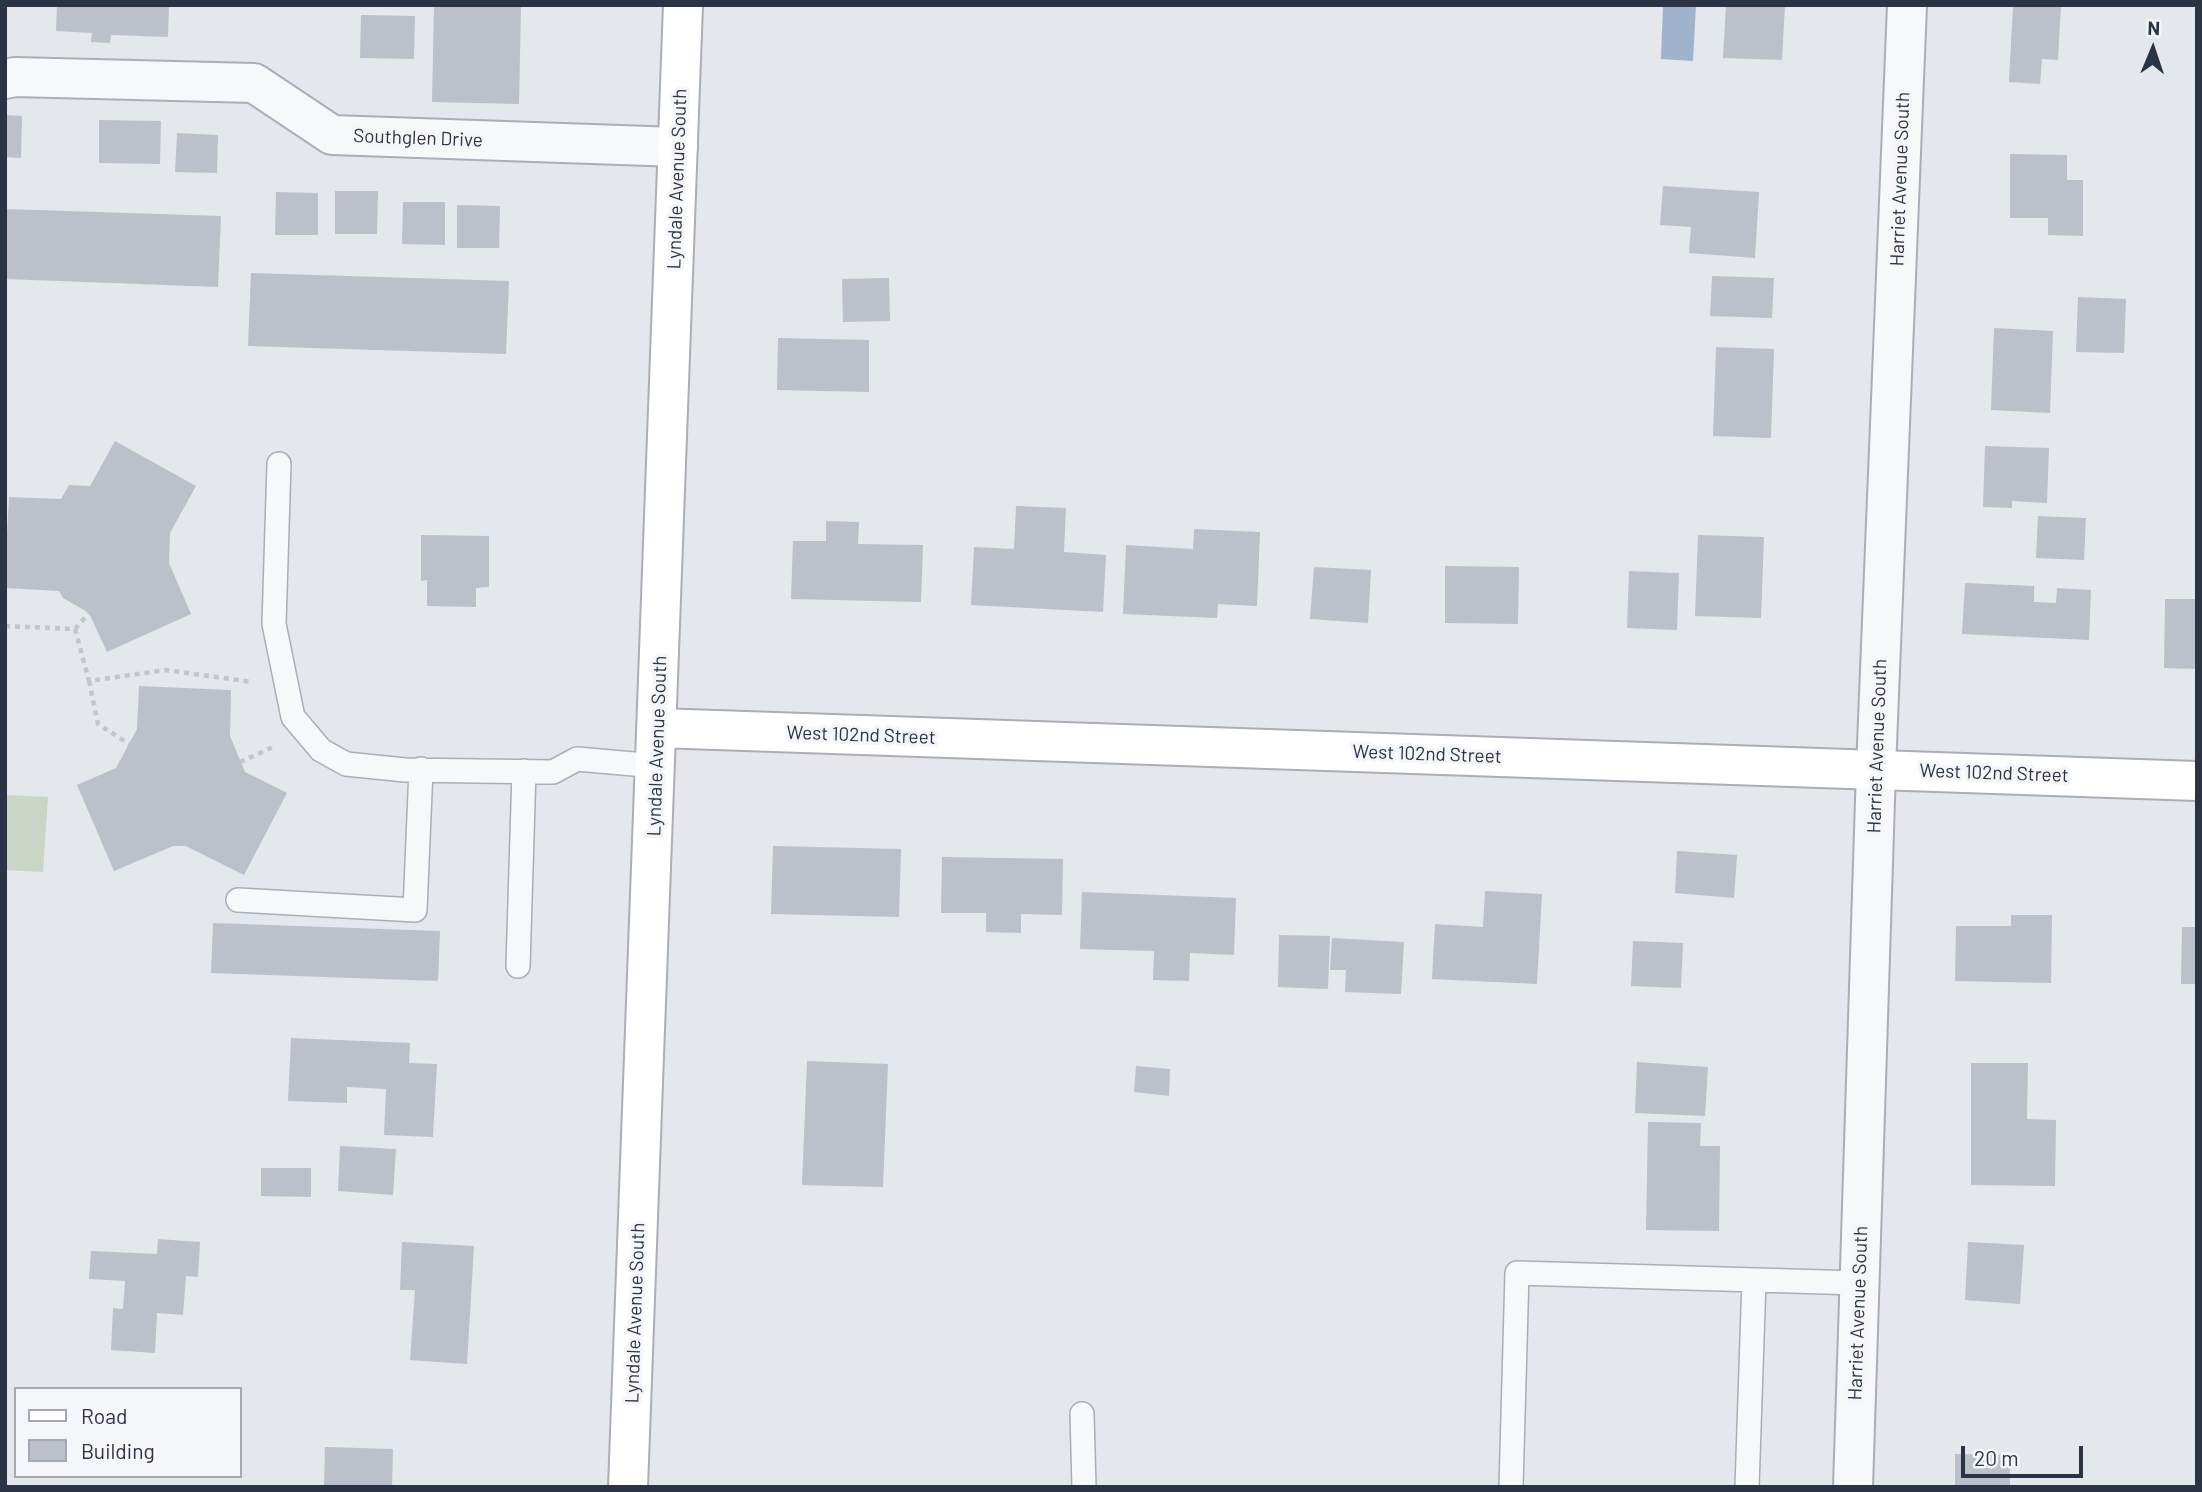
<!DOCTYPE html>
<html>
<head>
<meta charset="utf-8">
<style>
  body { margin:0 }
  #map { position:relative; width:2202px; height:1492px; overflow:hidden; background:#e4e7ec; font-family:Barlow,sans-serif }
  canvas { display:block }
  .frame { position:absolute; inset:0; border:7px solid #2b3445; pointer-events:none }
  .legend { position:absolute; left:14px; top:1387px; width:228px; height:91px; box-sizing:border-box; background:#f4f6f9; border:2px solid #a4a8b1; margin:0; padding:9px 12px; list-style:none; font-size:21px; color:#2b3445 }
  .legend li { display:flex; align-items:center; gap:14px; height:35px }
  .legend b { width:35px; border:2px solid #a4a8b1 }
  .north { position:absolute; left:2118px; top:14px; width:70px; height:70px; -webkit-text-stroke:5px #f4f6f9; paint-order:stroke; rotate:2deg; font-size:19px; font-weight:700; line-height:28px; text-align:center; color:#2b3445 }
  .north::after { content:''; display:block; margin:auto; width:24px; height:32px; background:#2b3445; clip-path:polygon(50% 0,100% 100%,50% 72%,0 100%) }
  .scale { position:absolute; left:1961px; top:1446px; width:122px; height:32px; box-sizing:border-box; border:4px solid #2b3445; border-top:0; padding-left:9px; font-size:21px; line-height:24px; white-space:nowrap; color:#2b3445; -webkit-text-stroke:5px #f4f6f9; paint-order:stroke }
</style>
</head>
<body>
<div id="map">
<canvas width="2202" height="1492"></canvas>
<div class="frame"></div>
<ul class="legend">
<li><b style="height:9px;background:#fff"></b>Road</li>
<li><b style="height:19px;background:#bbc0ca"></b>Building</li>
</ul>
<div class="north">N</div>
<div class="scale">20 m</div>
</div>
<script>
const g = document.querySelector('canvas').getContext('2d');
g.lineJoin = 'round';
function fill(path, color) { g.fillStyle = color; g.fill(path, 'evenodd'); }
const shape = rows => new Path2D(rows.map(r => 'M' + r).join(''));
function stroke(path, color, width, dash) { g.strokeStyle = color; g.lineWidth = width; g.lineCap = dash ? 'butt' : 'round'; g.setLineDash(dash || []); g.stroke(path); }
function write(font, color, halo, rows, align = 'center') {
  g.font = font + ' Barlow,sans-serif'; g.lineWidth = 7; g.setLineDash([]); g.textBaseline = 'middle'; g.strokeStyle = halo; g.fillStyle = color; for (const [text, x, y, turn = 0] of rows) {
    g.save(); g.translate(x, y); g.rotate((+turn || 0) * Math.PI / 180); g.textAlign = isNaN(turn) ? turn : align; if (halo) g.strokeText(text, 0, 0); g.fillText(text, 0, 0); g.restore();
  }
}
const green = shape([
  [5,795,48,797,43,872,5,870]
]);
const water = shape([
  [1663,5,1696,5,1693,61,1661,59]
]);
const building = shape([
  [57,5,169,5,168,37,111,35,110,43,91,42,92,33,56,31],
  [434,5,521,5,519,104,432,102],
  [1726,5,1785,5,1782,60,1723,58],
  [2013,5,2061,5,2058,60,2042,59,2040,84,2009,82],
  [361,15,415,16,414,59,360,58],
  [5,115,22,116,21,158,5,157],
  [99,120,161,121,160,164,99,163],
  [177,133,218,135,217,173,175,172],
  [2010,154,2067,155,2067,180,2083,180,2083,236,2048,235,2048,218,2010,218],
  [1663,186,1759,192,1755,258,1689,253,1691,227,1660,225],
  [335,191,378,191,377,234,335,234],
  [276,192,318,193,318,235,275,235],
  [403,202,445,202,445,245,402,244],
  [457,205,500,206,499,248,457,248],
  [5,209,221,216,218,287,5,279],
  [251,273,509,281,506,354,248,346],
  [1712,276,1774,278,1772,318,1710,316],
  [889,278,890,321,843,322,842,279],
  [2078,297,2126,299,2124,353,2076,352],
  [1994,328,2053,331,2050,413,1991,410],
  [778,338,869,340,869,392,777,390],
  [1716,347,1774,349,1771,438,1713,436],
  [115,441,196,486,170,533,169,563,191,614,107,652,89,613,63,598,59,591,5,588,5,571,9,497,61,499,69,485,90,486],
  [1985,446,2049,448,2047,503,2012,501,2012,508,1983,507],
  [1016,506,1066,508,1064,552,1106,555,1103,612,971,605,974,547,1014,549],
  [2038,516,2086,518,2084,560,2036,558],
  [826,521,859,522,858,544,923,545,921,602,791,599,793,541,826,541],
  [1194,529,1260,532,1257,606,1218,604,1217,618,1123,614,1126,545,1193,549],
  [421,535,489,536,489,587,476,588,476,607,427,606,427,580,421,581],
  [1698,535,1764,537,1761,618,1695,616],
  [1445,566,1519,567,1518,624,1445,623],
  [1314,567,1371,570,1368,623,1310,619],
  [1629,571,1679,573,1677,630,1627,628],
  [1965,583,2034,586,2034,602,2056,603,2057,588,2091,590,2089,640,1962,634],
  [2165,599,2197,599,2197,669,2164,668],
  [139,686,231,690,230,736,245,772,287,793,244,875,186,846,173,846,114,871,77,785,116,768,137,729],
  [773,846,901,849,899,917,771,914],
  [1677,851,1737,855,1734,898,1675,893],
  [942,857,1063,859,1062,915,1021,914,1021,933,986,932,986,913,941,913],
  [1485,891,1542,894,1537,984,1432,979,1435,924,1483,927],
  [1082,892,1236,898,1234,955,1190,953,1189,981,1153,980,1154,951,1080,949],
  [2011,915,2052,915,2051,983,1955,981,1956,926,2011,926],
  [213,923,440,931,438,981,211,973],
  [2182,927,2197,927,2197,984,2181,984],
  [1279,935,1330,936,1328,989,1278,987],
  [1332,938,1404,942,1401,994,1345,992,1346,970,1330,970],
  [1633,941,1683,943,1681,988,1631,986],
  [291,1038,410,1043,409,1063,437,1064,433,1137,384,1135,386,1089,347,1087,347,1103,288,1101],
  [807,1061,888,1064,883,1187,802,1185],
  [1637,1062,1708,1067,1705,1116,1635,1113],
  [1971,1063,2028,1063,2027,1119,2056,1120,2055,1186,1971,1185],
  [1136,1066,1170,1069,1169,1096,1134,1092],
  [1648,1122,1701,1123,1700,1146,1720,1146,1719,1231,1646,1230],
  [340,1146,396,1149,393,1195,338,1191],
  [261,1168,311,1168,311,1197,261,1196],
  [158,1239,200,1242,198,1277,186,1276,183,1315,157,1313,155,1353,111,1350,113,1308,123,1309,125,1281,89,1279,91,1251,157,1254],
  [402,1242,474,1246,467,1364,410,1360,415,1290,400,1290],
  [1968,1242,2024,1245,2020,1304,1965,1300],
  [325,1447,393,1449,392,1487,324,1487],
  [1955,1454,2010,1455,2010,1487,1955,1487]
]);
const path = shape([
  [5,626,75,629,89,681,166,670,252,682],
  [75,629,89,613],
  [89,681,98,724,129,744],
  [240,762,275,746]
]);
const lane = shape([
  [279,464,274,624,293,717,321,750,346,764,405,770,553,772,577,759,656,766],
  [238,900,415,910,421,769],
  [518,966,524,771],
  [1082,1414,1084,1487],
  [1511,1487,1517,1273,1859,1283],
  [1747,1487,1754,1280]
]);
const street = shape([
  [5,79,15,77,254,83,332,135,678,147],
  [1853,1487,1876,769,1907,5]
]);
const secondary = shape([
  [658,728,2197,781],
  [628,1487,683,5]
]);
const streetNames = [
  ["Southglen Drive",418,138,2],
  ["Lyndale Avenue South",677,179,-88],
  ["Harriet Avenue South",1900,179,-88],
  ["West 102nd Street",861,735,2],
  ["Lyndale Avenue South",657,746,-88],
  ["Harriet Avenue South",1877,746,-88],
  ["West 102nd Street",1427,754,2],
  ["West 102nd Street",1994,773,2],
  ["Lyndale Avenue South",635,1313,-88],
  ["Harriet Avenue South",1858,1313,-88]
];
fill(green, '#c9d6c5');
fill(water, '#9fb4cc');
fill(building, '#bbc0ca');
stroke(lane, '#a9aeb7', 26);
stroke(street, '#a9aeb7', 42);
stroke(secondary, '#a9aeb7', 42);
stroke(path, '#c2c5cb', 4.5, [5, 5]);
stroke(lane, '#f7f8fa', 23);
stroke(street, '#f7f8fa', 38);
stroke(secondary, '#fff', 38);
write('19px', '#2b3445', '#f4f6f9', streetNames);
</script>
</body>
</html>
